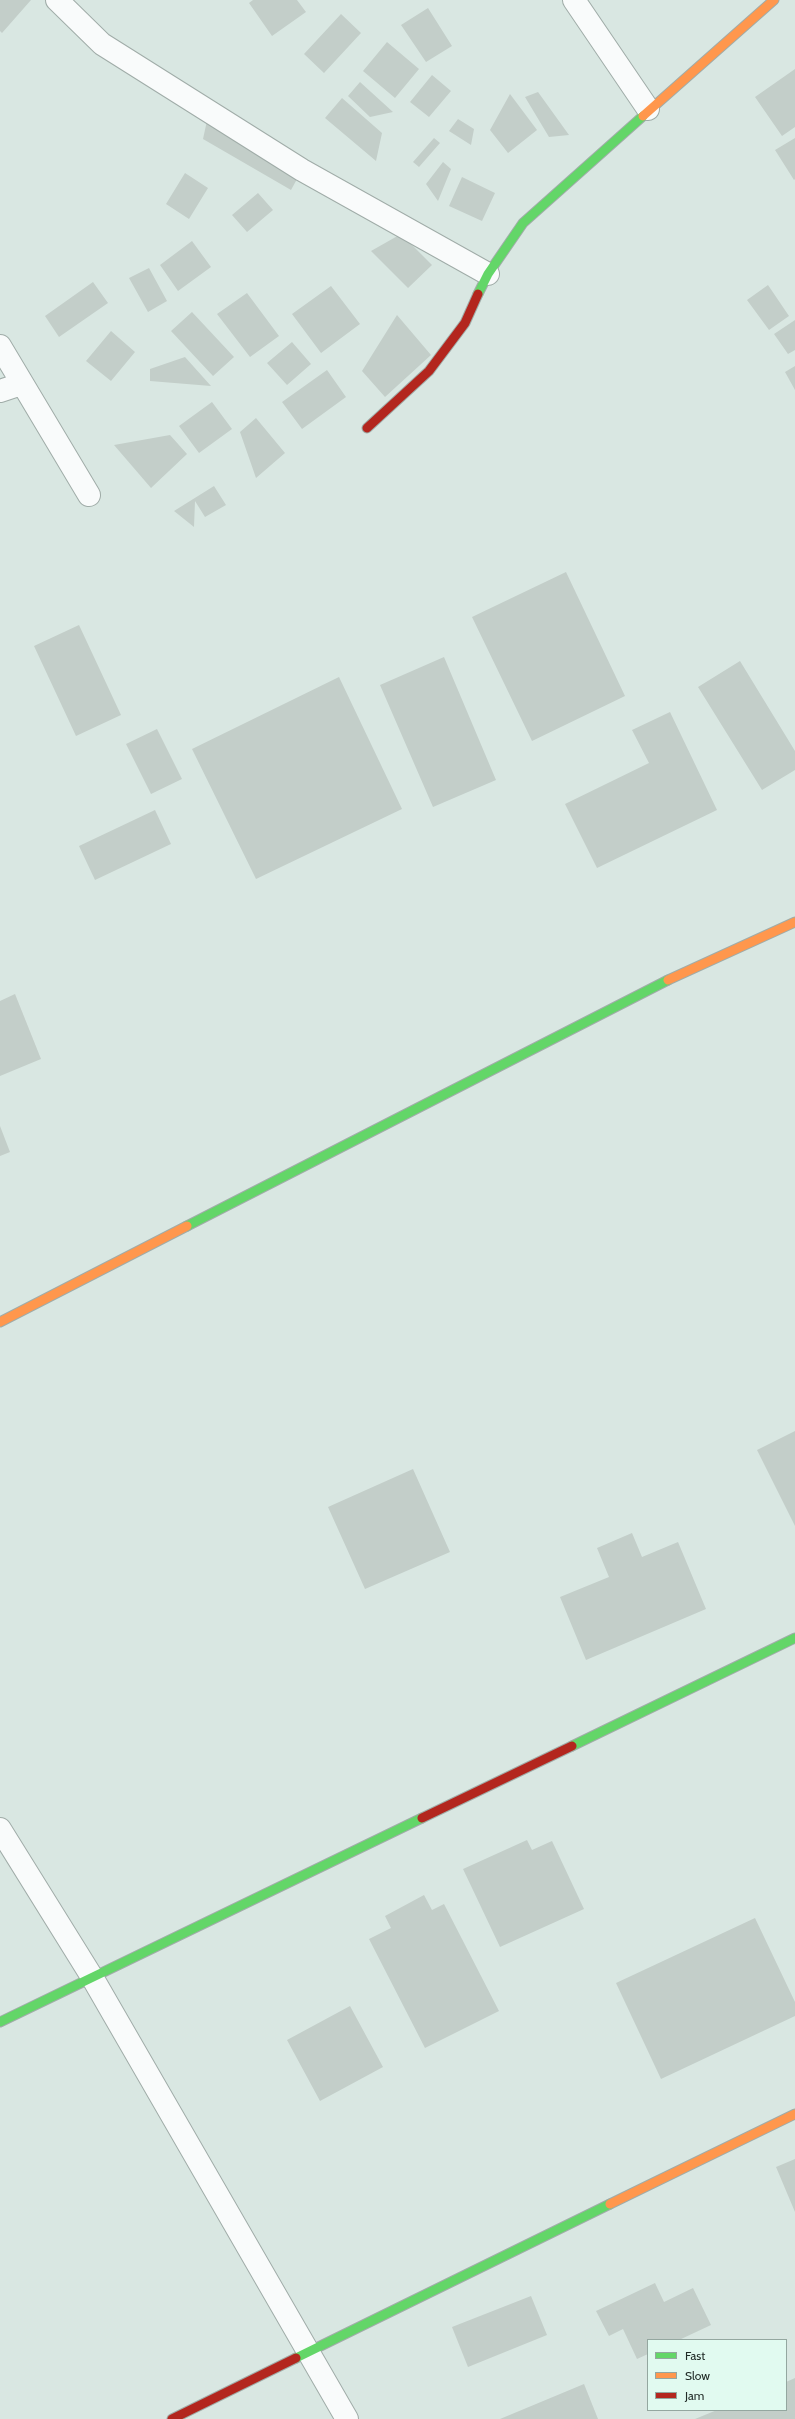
<!DOCTYPE html>
<html>
<head>
<meta charset="utf-8">
<style>
  body { margin:0 }
  #map { position:relative; width:795px; height:2419px; overflow:hidden; background:#d9e7e2; font-family:Cabin,sans-serif }
  canvas { display:block }
  .legend { position:absolute; left:647px; top:2339px; width:140px; height:72px; box-sizing:border-box; background:#e1faf0; border:1px solid #94a7a0; margin:0; padding:5px 7px; list-style:none; font-size:12px; color:#212b27 }
  .legend li { display:flex; align-items:center; gap:8px; height:20px }
  .legend b { width:20px; border:1px solid #94a7a0 }
</style>
</head>
<body>
<div id="map">
<canvas width="795" height="2419"></canvas>
<ul class="legend">
<li><b style="height:5px;background:#63d668"></b>Fast</li>
<li><b style="height:5px;background:#ff974d"></b>Slow</li>
<li><b style="height:5px;background:#b3261e"></b>Jam</li>
</ul>
</div>
<script>
const g = document.querySelector('canvas').getContext('2d');
g.lineJoin = 'round';
function fill(path, color) { g.fillStyle = color; g.fill(path, 'evenodd'); }
const shape = rows => new Path2D(rows.map(r => 'M' + r).join(''));
function stroke(path, color, width, dash) { g.strokeStyle = color; g.lineWidth = width; g.lineCap = dash ? 'butt' : 'round'; g.setLineDash(dash || []); g.stroke(path); }
const building = shape([
  [0,0,31,0,2,33,0,31],
  [253,0,297,0,306,12,272,36,249,3],
  [428,8,452,46,426,62,401,25],
  [341,14,361,33,324,73,304,54],
  [387,42,419,69,395,98,363,71],
  [795,69,795,127,782,136,755,97],
  [432,75,451,91,429,117,410,102],
  [360,82,393,112,370,117,348,96],
  [538,92,569,135,549,137,525,97],
  [510,94,537,130,508,153,490,130],
  [342,98,382,133,376,161,325,118],
  [208,116,302,170,291,190,203,139],
  [458,119,474,129,471,145,449,131],
  [434,138,440,143,419,167,413,162],
  [795,138,795,179,794,180,775,150],
  [443,162,451,169,438,201,426,184],
  [185,173,208,188,189,219,166,204],
  [462,177,495,193,482,221,449,206],
  [258,193,273,210,247,232,232,215],
  [401,234,432,265,408,288,371,251],
  [192,241,211,267,178,291,160,265],
  [149,268,167,301,148,312,129,278],
  [93,282,108,303,59,337,45,316],
  [768,285,789,316,769,330,747,300],
  [331,286,360,324,321,353,292,314],
  [247,293,279,336,250,357,217,314],
  [192,312,234,357,213,376,171,331],
  [397,315,431,355,385,397,362,371],
  [795,320,795,350,788,354,774,334],
  [111,331,135,352,111,381,86,361],
  [292,342,311,364,287,385,267,363],
  [185,357,211,386,150,381,150,369],
  [795,366,795,390,785,372],
  [327,370,346,397,302,429,282,402],
  [212,402,232,429,199,453,179,426],
  [256,418,285,453,256,478,240,432],
  [170,435,187,454,151,488,114,445],
  [214,486,226,505,205,517,195,501,194,527,174,511],
  [566,572,625,696,532,741,472,617],
  [79,625,121,715,76,736,34,646],
  [444,657,496,780,433,807,380,685],
  [740,661,795,751,795,770,762,790,698,687],
  [339,677,402,809,256,879,192,749],
  [670,712,717,810,597,868,565,804,649,763,632,730],
  [157,729,182,779,151,794,126,744],
  [155,810,171,844,95,880,79,846],
  [15,994,41,1059,0,1076,0,1001],
  [0,1126,10,1152,0,1156],
  [795,1431,795,1526,757,1450],
  [413,1469,450,1552,365,1589,328,1507],
  [632,1533,642,1557,678,1542,706,1609,586,1660,560,1597,609,1577,597,1548],
  [527,1840,532,1850,552,1841,584,1909,500,1947,463,1869],
  [424,1895,432,1910,444,1904,499,2011,425,2048,369,1939,391,1928,385,1916],
  [755,1918,795,2002,795,2016,661,2079,616,1983],
  [350,2006,383,2067,320,2101,287,2040],
  [795,2159,795,2212,776,2167],
  [655,2283,664,2302,693,2288,711,2325,679,2340,648,2340,648,2354,637,2359,623,2329,609,2336,596,2311],
  [531,2296,547,2335,468,2367,452,2327],
  [795,2378,795,2419,695,2419,717,2410,786,2410,786,2382],
  [584,2384,598,2419,500,2419]
]);
const street = shape([
  [57,0,102,44,302,170,488,274],
  [574,0,648,109],
  [0,346,89,495],
  [0,391,21,384],
  [0,1829,92,1977,347,2419]
]);
const fast = shape([
  [478,294,488,274,523,223,643,116],
  [187,1226,668,980],
  [572,1746,795,1638],
  [0,2022,422,1818],
  [296,2358,610,2204]
]);
const slow = shape([
  [643,116,774,0],
  [668,980,795,922],
  [0,1322,187,1226],
  [610,2204,795,2114]
]);
const jam = shape([
  [367,428,429,371,465,323,478,294],
  [422,1818,572,1746],
  [172,2419,296,2358]
]);
fill(building, '#c3cec9');
stroke(street, '#a0aca8', 24);
stroke(fast, '#a0aca8', 11);
stroke(slow, '#a0aca8', 11);
stroke(jam, '#a0aca8', 11);
stroke(street, '#f9fbfb', 22);
stroke(fast, '#63d668', 9);
stroke(slow, '#ff974d', 9);
stroke(jam, '#b3261e', 9);
</script>
</body>
</html>
